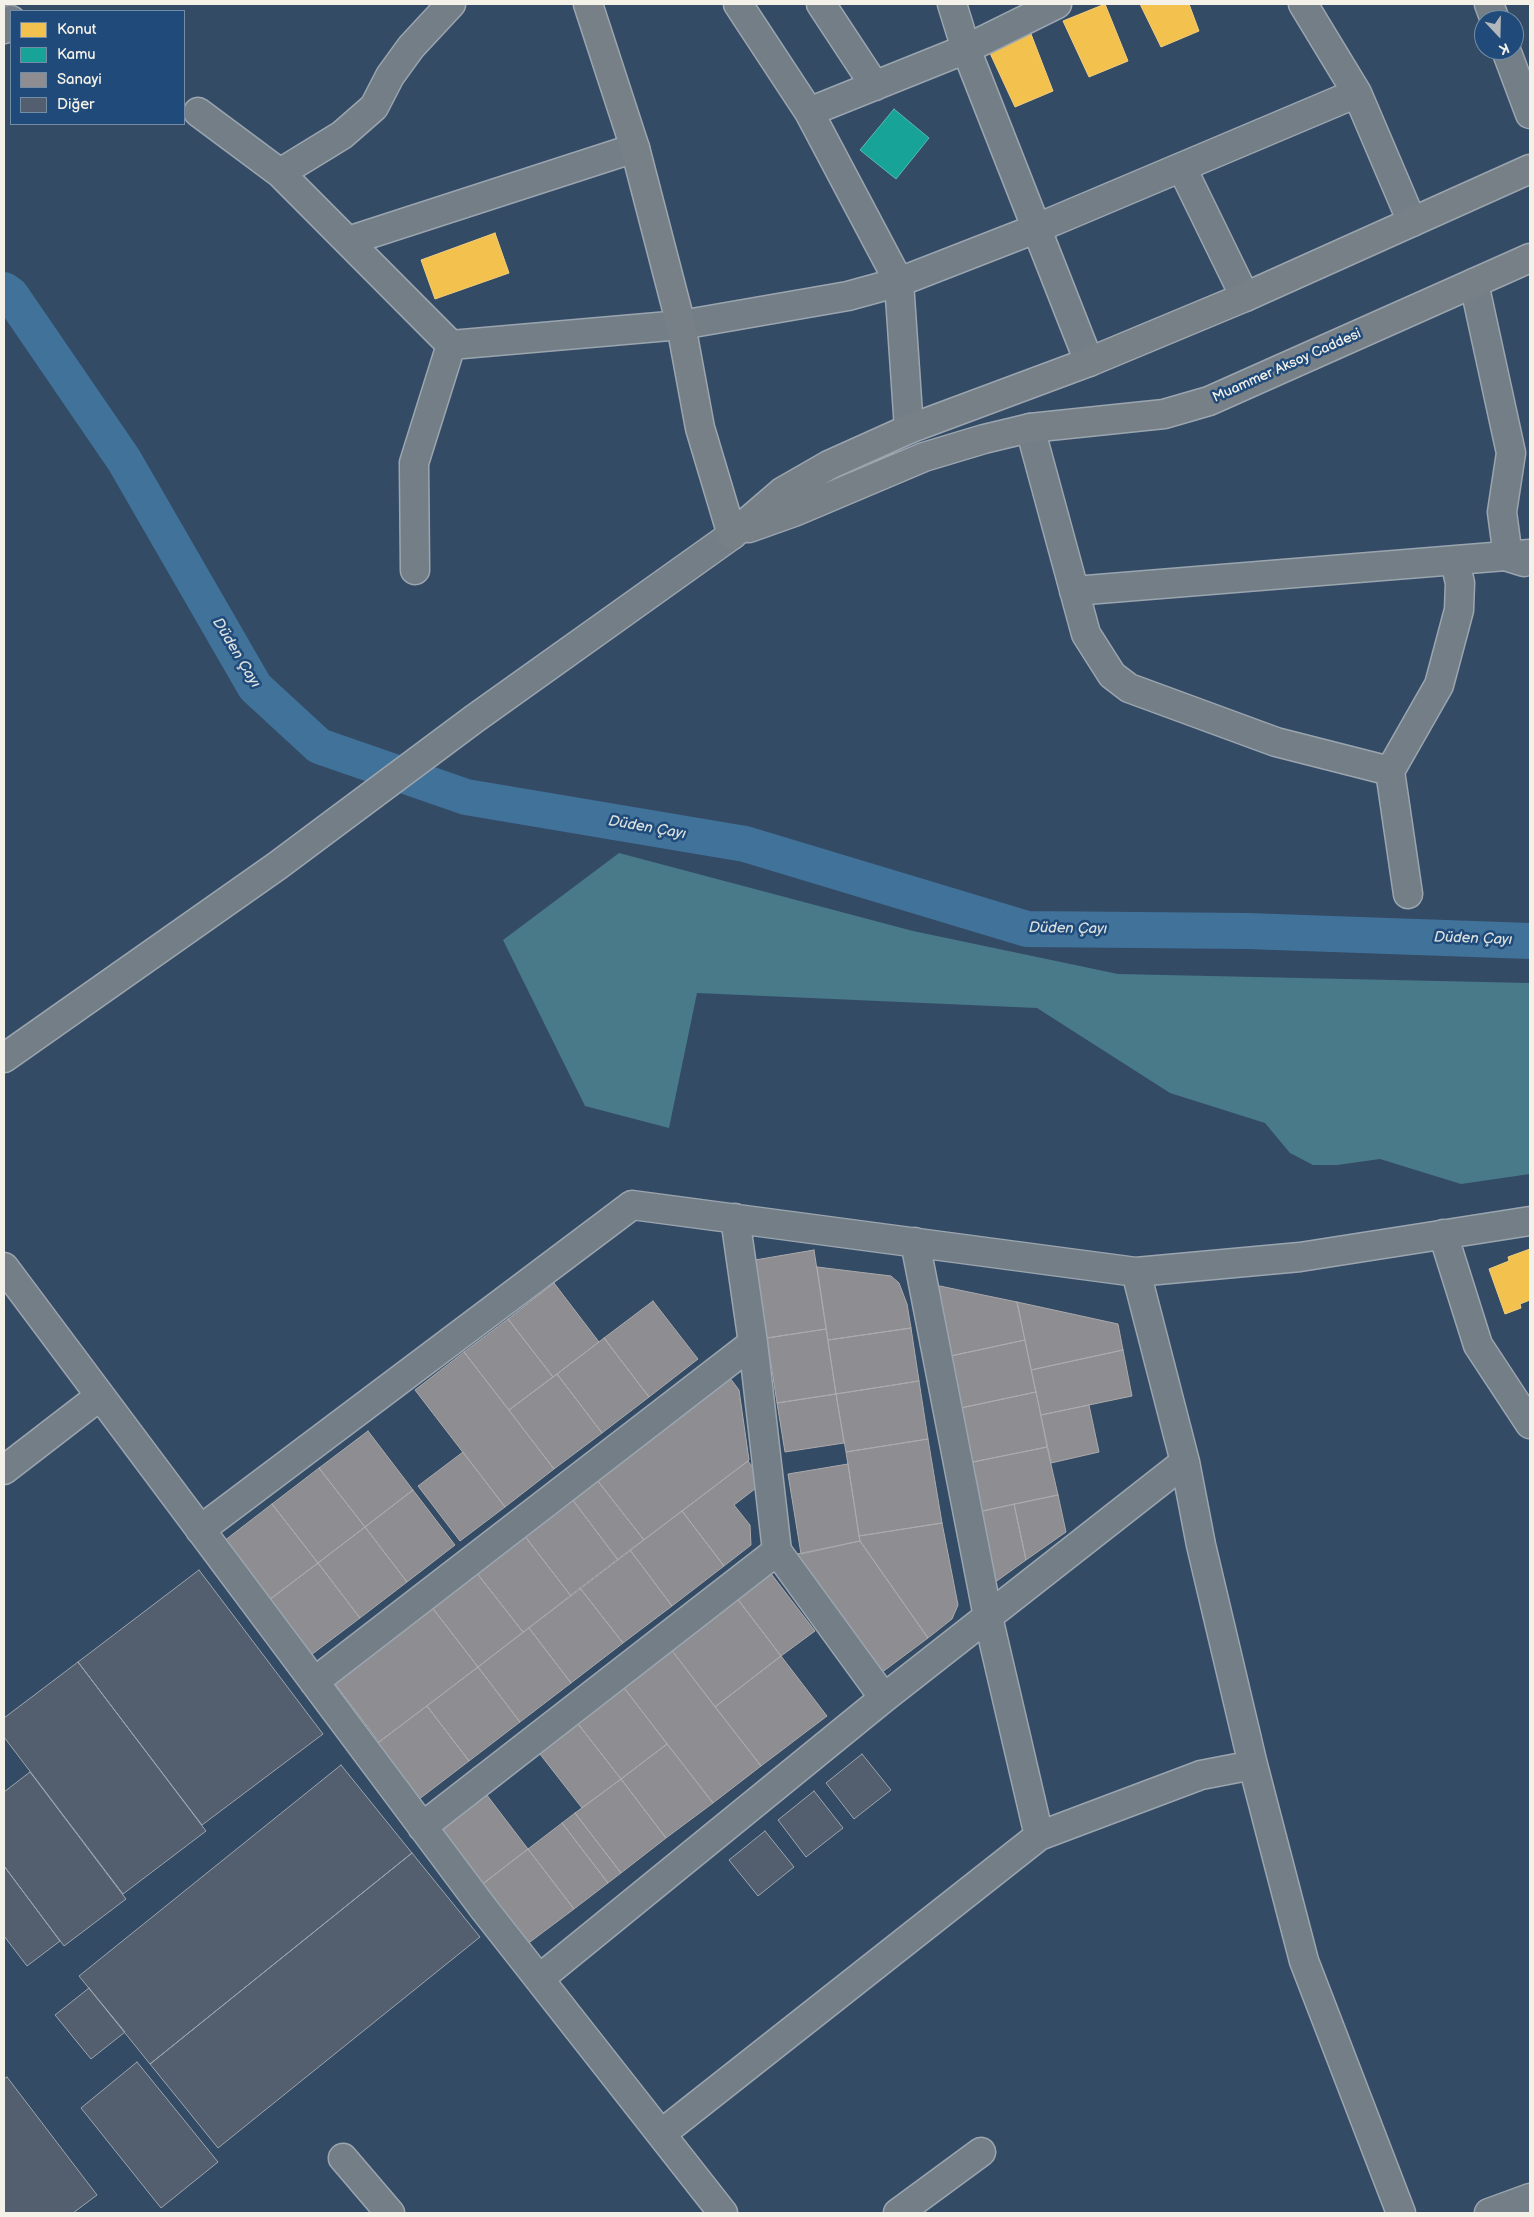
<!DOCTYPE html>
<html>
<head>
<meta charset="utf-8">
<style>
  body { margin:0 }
  #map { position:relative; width:1534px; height:2217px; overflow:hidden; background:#344b65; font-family:"Balsamiq Sans",sans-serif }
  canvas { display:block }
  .frame { position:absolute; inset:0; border:5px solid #f4f1e8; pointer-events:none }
  .legend { position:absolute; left:10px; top:10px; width:175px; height:115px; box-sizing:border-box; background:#1f4a7a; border:1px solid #748da6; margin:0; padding:6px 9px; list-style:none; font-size:15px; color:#f4f1e8 }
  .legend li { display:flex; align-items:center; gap:10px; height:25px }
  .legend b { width:25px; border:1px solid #748da6 }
  .north { position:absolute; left:1474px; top:10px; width:50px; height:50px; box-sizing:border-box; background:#1f4a7a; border:1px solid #748da6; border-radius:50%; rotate:159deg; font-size:14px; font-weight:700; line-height:20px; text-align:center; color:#f4f1e8 }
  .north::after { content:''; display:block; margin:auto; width:18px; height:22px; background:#b1b7ba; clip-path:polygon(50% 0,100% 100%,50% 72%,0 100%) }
</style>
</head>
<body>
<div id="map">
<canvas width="1534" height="2217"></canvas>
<div class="frame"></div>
<ul class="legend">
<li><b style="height:14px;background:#f2c14e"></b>Konut</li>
<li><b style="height:14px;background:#17a398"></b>Kamu</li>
<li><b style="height:14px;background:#8d8d92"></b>Sanayi</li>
<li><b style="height:14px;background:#535f6f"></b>Diğer</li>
</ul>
<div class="north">K</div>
</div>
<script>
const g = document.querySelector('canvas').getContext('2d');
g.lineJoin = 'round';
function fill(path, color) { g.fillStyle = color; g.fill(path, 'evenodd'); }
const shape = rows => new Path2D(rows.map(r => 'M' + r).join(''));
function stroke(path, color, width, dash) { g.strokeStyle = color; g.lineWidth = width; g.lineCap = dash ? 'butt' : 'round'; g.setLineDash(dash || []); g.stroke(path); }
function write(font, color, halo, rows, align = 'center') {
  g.font = font + ' "Balsamiq Sans",sans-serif'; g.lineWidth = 5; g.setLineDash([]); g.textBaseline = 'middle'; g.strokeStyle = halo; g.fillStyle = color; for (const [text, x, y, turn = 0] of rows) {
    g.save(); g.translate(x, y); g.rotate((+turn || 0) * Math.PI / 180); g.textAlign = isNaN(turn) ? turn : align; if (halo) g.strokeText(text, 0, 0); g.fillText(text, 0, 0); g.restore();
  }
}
const green = shape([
  [619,853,913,931,1118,974,1530,983,1530,1174,1461,1184,1380,1159,1337,1165,1313,1165,1290,1153,1265,1123,1170,1093,1037,1008,697,993,669,1128,585,1106,503,940]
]);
const homes = shape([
  [1105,4,1128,61,1089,77,1063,21,1105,4],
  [1140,4,1189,4,1199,31,1161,47,1140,4],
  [1031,34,1053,91,1015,107,989,51,1031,34],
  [495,233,509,273,435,299,421,260,495,233],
  [1530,1249,1530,1300,1520,1304,1521,1308,1505,1314,1489,1269,1509,1261,1508,1257,1530,1249]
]);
const public = shape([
  [894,109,929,138,896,179,860,150,894,109]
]);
const industry = shape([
  [814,1250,826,1329,767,1338,755,1260,814,1250],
  [817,1267,891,1276,899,1283,907,1304,911,1328,828,1340,817,1267],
  [554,1283,599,1342,553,1377,508,1319,554,1283],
  [930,1284,1017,1302,1025,1340,946,1357,930,1284],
  [653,1301,698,1359,649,1397,604,1338,653,1301],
  [1017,1302,1118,1324,1123,1350,1031,1370,1017,1302],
  [508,1319,553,1377,509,1410,464,1352,508,1319],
  [911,1328,919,1381,836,1394,828,1340,911,1328],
  [826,1329,836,1394,777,1403,767,1338,826,1329],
  [604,1338,649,1397,602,1433,557,1374,604,1338],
  [1025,1340,1036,1392,956,1409,946,1357,1025,1340],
  [1123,1350,1132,1396,1041,1415,1031,1370,1123,1350],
  [464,1352,554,1469,505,1507,415,1390,464,1352],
  [557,1374,602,1433,554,1469,509,1410,557,1374],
  [730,1378,739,1390,749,1460,644,1540,597,1480,730,1378],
  [919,1381,928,1439,846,1452,836,1394,919,1381],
  [1036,1392,1047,1447,968,1463,956,1409,1036,1392],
  [836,1394,844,1443,785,1452,777,1403,836,1394],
  [1089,1405,1099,1452,1051,1463,1041,1415,1089,1405],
  [368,1431,413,1490,365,1527,319,1468,368,1431],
  [928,1439,942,1523,859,1536,846,1452,928,1439],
  [1047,1447,1058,1495,978,1512,968,1463,1047,1447],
  [463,1452,505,1507,460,1541,418,1486,463,1452],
  [748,1461,764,1482,734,1505,750,1525,751,1545,724,1566,682,1511,748,1461],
  [848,1464,860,1541,801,1554,788,1474,848,1464],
  [319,1468,365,1527,318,1563,272,1504,319,1468],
  [597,1480,644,1540,618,1560,572,1499,597,1480],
  [413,1490,455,1545,407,1582,365,1527,413,1490],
  [1058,1495,1066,1532,1026,1560,1014,1504,1058,1495],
  [572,1499,618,1560,571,1596,524,1535,572,1499],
  [272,1504,318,1563,269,1600,224,1541,272,1504],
  [1014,1504,1026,1560,994,1583,978,1512,1014,1504],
  [682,1511,724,1566,672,1606,630,1550,682,1511],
  [942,1523,958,1605,952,1619,928,1638,860,1541,859,1536,942,1523],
  [365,1527,407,1582,360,1618,318,1563,365,1527],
  [524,1535,571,1596,523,1632,476,1572,524,1535],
  [860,1541,928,1638,881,1673,797,1554,860,1541],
  [630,1550,672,1606,623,1643,580,1588,630,1550],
  [318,1563,360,1618,311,1655,269,1600,318,1563],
  [769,1571,815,1631,781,1656,736,1597,769,1571],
  [476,1572,523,1632,478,1667,431,1606,476,1572],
  [580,1588,623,1643,571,1683,529,1628,580,1588],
  [736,1597,781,1656,715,1707,670,1648,736,1597],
  [431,1606,478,1667,379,1742,333,1681,431,1606],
  [529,1628,571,1683,520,1722,478,1667,529,1628],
  [670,1648,761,1766,713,1803,621,1684,670,1648],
  [781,1656,827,1716,761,1766,715,1707,781,1656],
  [478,1667,520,1722,469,1761,427,1706,478,1667],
  [621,1684,667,1744,621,1779,575,1720,621,1684],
  [427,1706,469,1761,418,1800,375,1745,427,1706],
  [575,1720,621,1779,582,1808,536,1749,575,1720],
  [667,1744,713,1803,666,1838,621,1779,667,1744],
  [621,1779,666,1838,621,1873,575,1813,621,1779],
  [483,1790,528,1849,480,1886,435,1826,483,1790],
  [575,1813,621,1873,608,1883,562,1823,575,1813],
  [562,1823,608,1883,574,1909,528,1849,562,1823],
  [528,1849,574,1909,526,1945,480,1886,528,1849]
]);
const river = shape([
  [4,290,11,295,124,460,255,687,319,746,466,797,745,844,1027,929,1247,931,1530,941]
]);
const building = shape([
  [199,1570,323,1734,202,1825,78,1662,199,1570],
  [78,1662,206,1831,123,1894,4,1737,4,1718,78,1662],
  [862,1754,891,1790,854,1819,826,1783,862,1754],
  [341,1765,412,1853,150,2064,79,1976,341,1765],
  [30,1772,126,1899,64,1946,4,1866,4,1792,30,1772],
  [814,1791,843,1828,806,1857,778,1820,814,1791],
  [765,1831,794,1867,758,1896,729,1860,765,1831],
  [412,1853,480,1937,218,2148,150,2064,412,1853],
  [4,1866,60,1941,27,1966,4,1936,4,1866],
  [89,1988,125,2032,91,2059,55,2015,89,1988],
  [137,2062,218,2162,161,2208,81,2108,137,2062],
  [7,2077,97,2195,73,2213,4,2213,4,2079,7,2077]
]);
const minor = shape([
  [738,4,809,112,899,282,909,429],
  [821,4,875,86],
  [952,4,966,49,1089,362],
  [1303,4,1357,93,1412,222],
  [1489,4,1495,20],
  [4,29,11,20],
  [1506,50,1530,114],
  [198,112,280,173,451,345],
  [809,112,966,49,1057,4],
  [1182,168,1245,297],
  [280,173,342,135,374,107,390,76,411,47,451,4],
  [348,241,635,148],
  [1474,283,1511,453,1502,512,1508,557,1524,562],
  [1030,428,1086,634,1112,675,1129,688,1276,742,1390,771,1439,685,1459,610,1460,583,1455,561],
  [415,570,414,463,451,345,681,325,848,296,899,282,1035,229,1357,93],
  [1074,591,1530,554],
  [1390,771,1408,894],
  [4,1058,277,866,474,719,732,535],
  [1443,1234,1478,1345,1530,1424],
  [915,1242,988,1617,1039,1836],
  [4,1267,484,1909,723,2213],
  [1136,1272,1185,1462,1201,1545,1253,1765,1304,1961,1401,2213],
  [4,1470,100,1396],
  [200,1530,632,1205,1136,1272,1300,1257,1530,1221],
  [777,1551,884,1698],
  [314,1682,753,1343],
  [422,1827,777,1551,753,1343,735,1218],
  [539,1979,884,1698,1185,1462],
  [661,2134,1039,1836,1201,1775,1253,1765],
  [343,2158,390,2213],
  [898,2213,981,2152],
  [1489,2213,1530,2198]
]);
const major = shape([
  [588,4,635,148,681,325,700,428,732,535],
  [749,528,794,512,924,457,984,439,1030,428,1164,414,1209,401,1530,258],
  [732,535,782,492,829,465,909,429,1089,362,1245,297,1530,169]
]);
const streetNames = [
  ["Muammer Aksoy Caddesi",1287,366,-24]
];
const waterNames = [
  ["Düden Çayı",236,653,59],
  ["Düden Çayı",647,828,10],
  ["Düden Çayı",1068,929,1],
  ["Düden Çayı",1473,939,2]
];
fill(green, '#497a89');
fill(homes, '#f2c14e');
stroke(homes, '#f3cf7c', 1);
fill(public, '#17a398');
stroke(public, '#59bab0', 1);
fill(industry, '#8d8d92');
stroke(industry, '#acabac', 1);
stroke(river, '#41729a', 36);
fill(building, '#535f6f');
stroke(building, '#9ba5af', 1);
stroke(minor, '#9ba5af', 31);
stroke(major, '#9ba5af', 31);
stroke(minor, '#737e87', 28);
stroke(major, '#788087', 28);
write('14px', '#f4f1e8', '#1f4a7a', streetNames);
write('italic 15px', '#d9dfdd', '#1f4a7a', waterNames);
</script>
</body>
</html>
